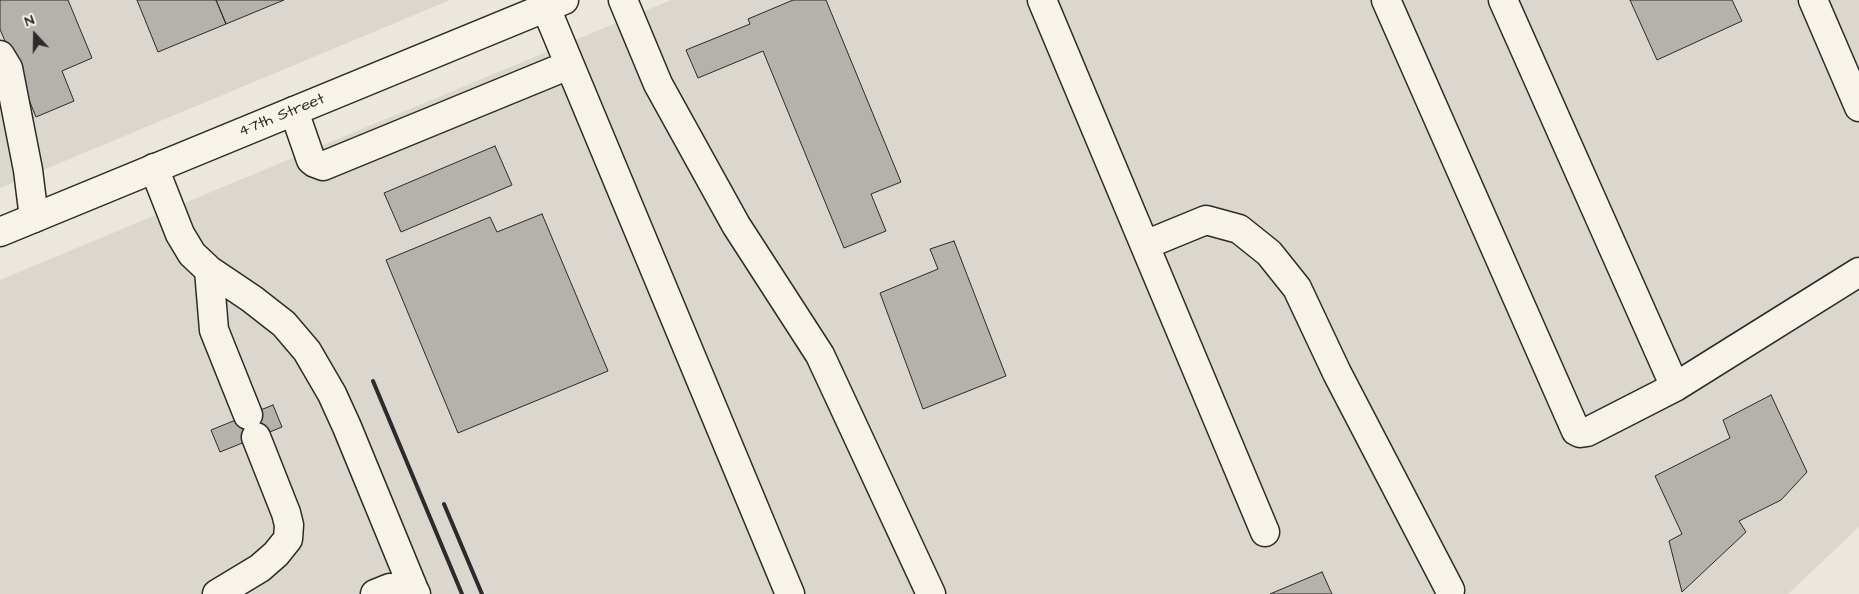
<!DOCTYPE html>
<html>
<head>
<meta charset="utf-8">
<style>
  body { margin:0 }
  #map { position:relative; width:1859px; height:594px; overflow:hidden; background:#ebe7dd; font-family:"Architects Daughter",sans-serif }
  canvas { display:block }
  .north { position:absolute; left:10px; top:10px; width:50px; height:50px; -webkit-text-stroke:4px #f7f3e8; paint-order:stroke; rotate:339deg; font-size:14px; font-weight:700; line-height:20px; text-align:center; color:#2b2b2b }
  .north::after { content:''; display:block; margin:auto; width:18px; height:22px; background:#2b2b2b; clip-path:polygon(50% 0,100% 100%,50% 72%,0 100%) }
</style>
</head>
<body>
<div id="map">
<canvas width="1859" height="594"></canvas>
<div class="north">N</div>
</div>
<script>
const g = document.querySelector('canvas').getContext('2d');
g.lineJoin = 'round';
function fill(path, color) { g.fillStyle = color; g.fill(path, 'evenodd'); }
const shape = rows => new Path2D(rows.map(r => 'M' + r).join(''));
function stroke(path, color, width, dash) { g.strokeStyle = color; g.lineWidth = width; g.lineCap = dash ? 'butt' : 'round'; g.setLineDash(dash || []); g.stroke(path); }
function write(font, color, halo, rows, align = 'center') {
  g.font = font + ' "Architects Daughter",sans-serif'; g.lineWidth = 4.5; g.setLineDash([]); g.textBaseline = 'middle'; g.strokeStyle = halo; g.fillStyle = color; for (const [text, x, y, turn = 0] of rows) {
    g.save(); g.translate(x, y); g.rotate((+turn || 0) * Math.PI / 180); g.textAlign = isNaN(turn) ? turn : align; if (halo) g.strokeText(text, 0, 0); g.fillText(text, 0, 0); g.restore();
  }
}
const built = shape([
  [0,0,450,0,0,188],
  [671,0,1859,0,1859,527,1788,594,0,594,0,280]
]);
const building = shape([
  [0,0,68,0,92,58,62,71,74,101,36,117,0,29,0,0],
  [137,0,216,0,226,24,158,52,137,0],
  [216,0,284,0,226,24,216,0],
  [793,0,826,0,901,182,871,194,886,231,844,248,763,51,698,78,686,50,750,24,748,19,793,0],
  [1630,0,1732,0,1742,21,1657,60,1630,0],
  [495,146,512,185,401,232,384,193,495,146],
  [542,214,608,371,458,433,386,260,490,217,497,232,542,214],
  [954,241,1006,376,923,409,880,293,938,269,930,249,954,241],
  [1771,395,1807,472,1781,500,1739,521,1746,532,1682,592,1669,541,1682,534,1655,476,1730,438,1723,420,1771,395],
  [273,405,282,427,220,452,211,430,273,405],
  [1322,572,1332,594,1270,594,1322,572]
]);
const minor = shape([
  [623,0,658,84,736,225,820,355,931,594],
  [1042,0,1265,532],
  [1386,0,1576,431,1580,433,1587,432,1675,387,1859,272],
  [1503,0,1675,387],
  [1813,0,1859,107],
  [546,8,790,594],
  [0,55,8,68,28,170,34,218],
  [294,111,311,160,315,163,323,166,569,65],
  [154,168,180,234,192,254,209,270,252,299,284,324,307,351,332,394,347,427,414,590],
  [1145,245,1206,220,1239,229,1269,253,1297,288,1337,373,1450,590],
  [209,270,214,330,248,415],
  [217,594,260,568,276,554,288,539,289,525,286,513,256,437],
  [375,594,390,588,414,590,416,594]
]);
const major = shape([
  [0,232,564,0]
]);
const rail = shape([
  [373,381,462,594],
  [444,504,482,594]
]);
const streetNames = [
  ["47th Street",282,116,-22]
];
fill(built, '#dbd7ce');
fill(building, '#b5b2ab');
stroke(building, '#2b2b2b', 1);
stroke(minor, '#2b2b2b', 31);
stroke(major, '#2b2b2b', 31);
stroke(minor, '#f7f3e8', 28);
stroke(major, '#f7f3e8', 28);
stroke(rail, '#2b2b2b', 4);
write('16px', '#2b2b2b', '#f7f3e8', streetNames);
</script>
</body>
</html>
